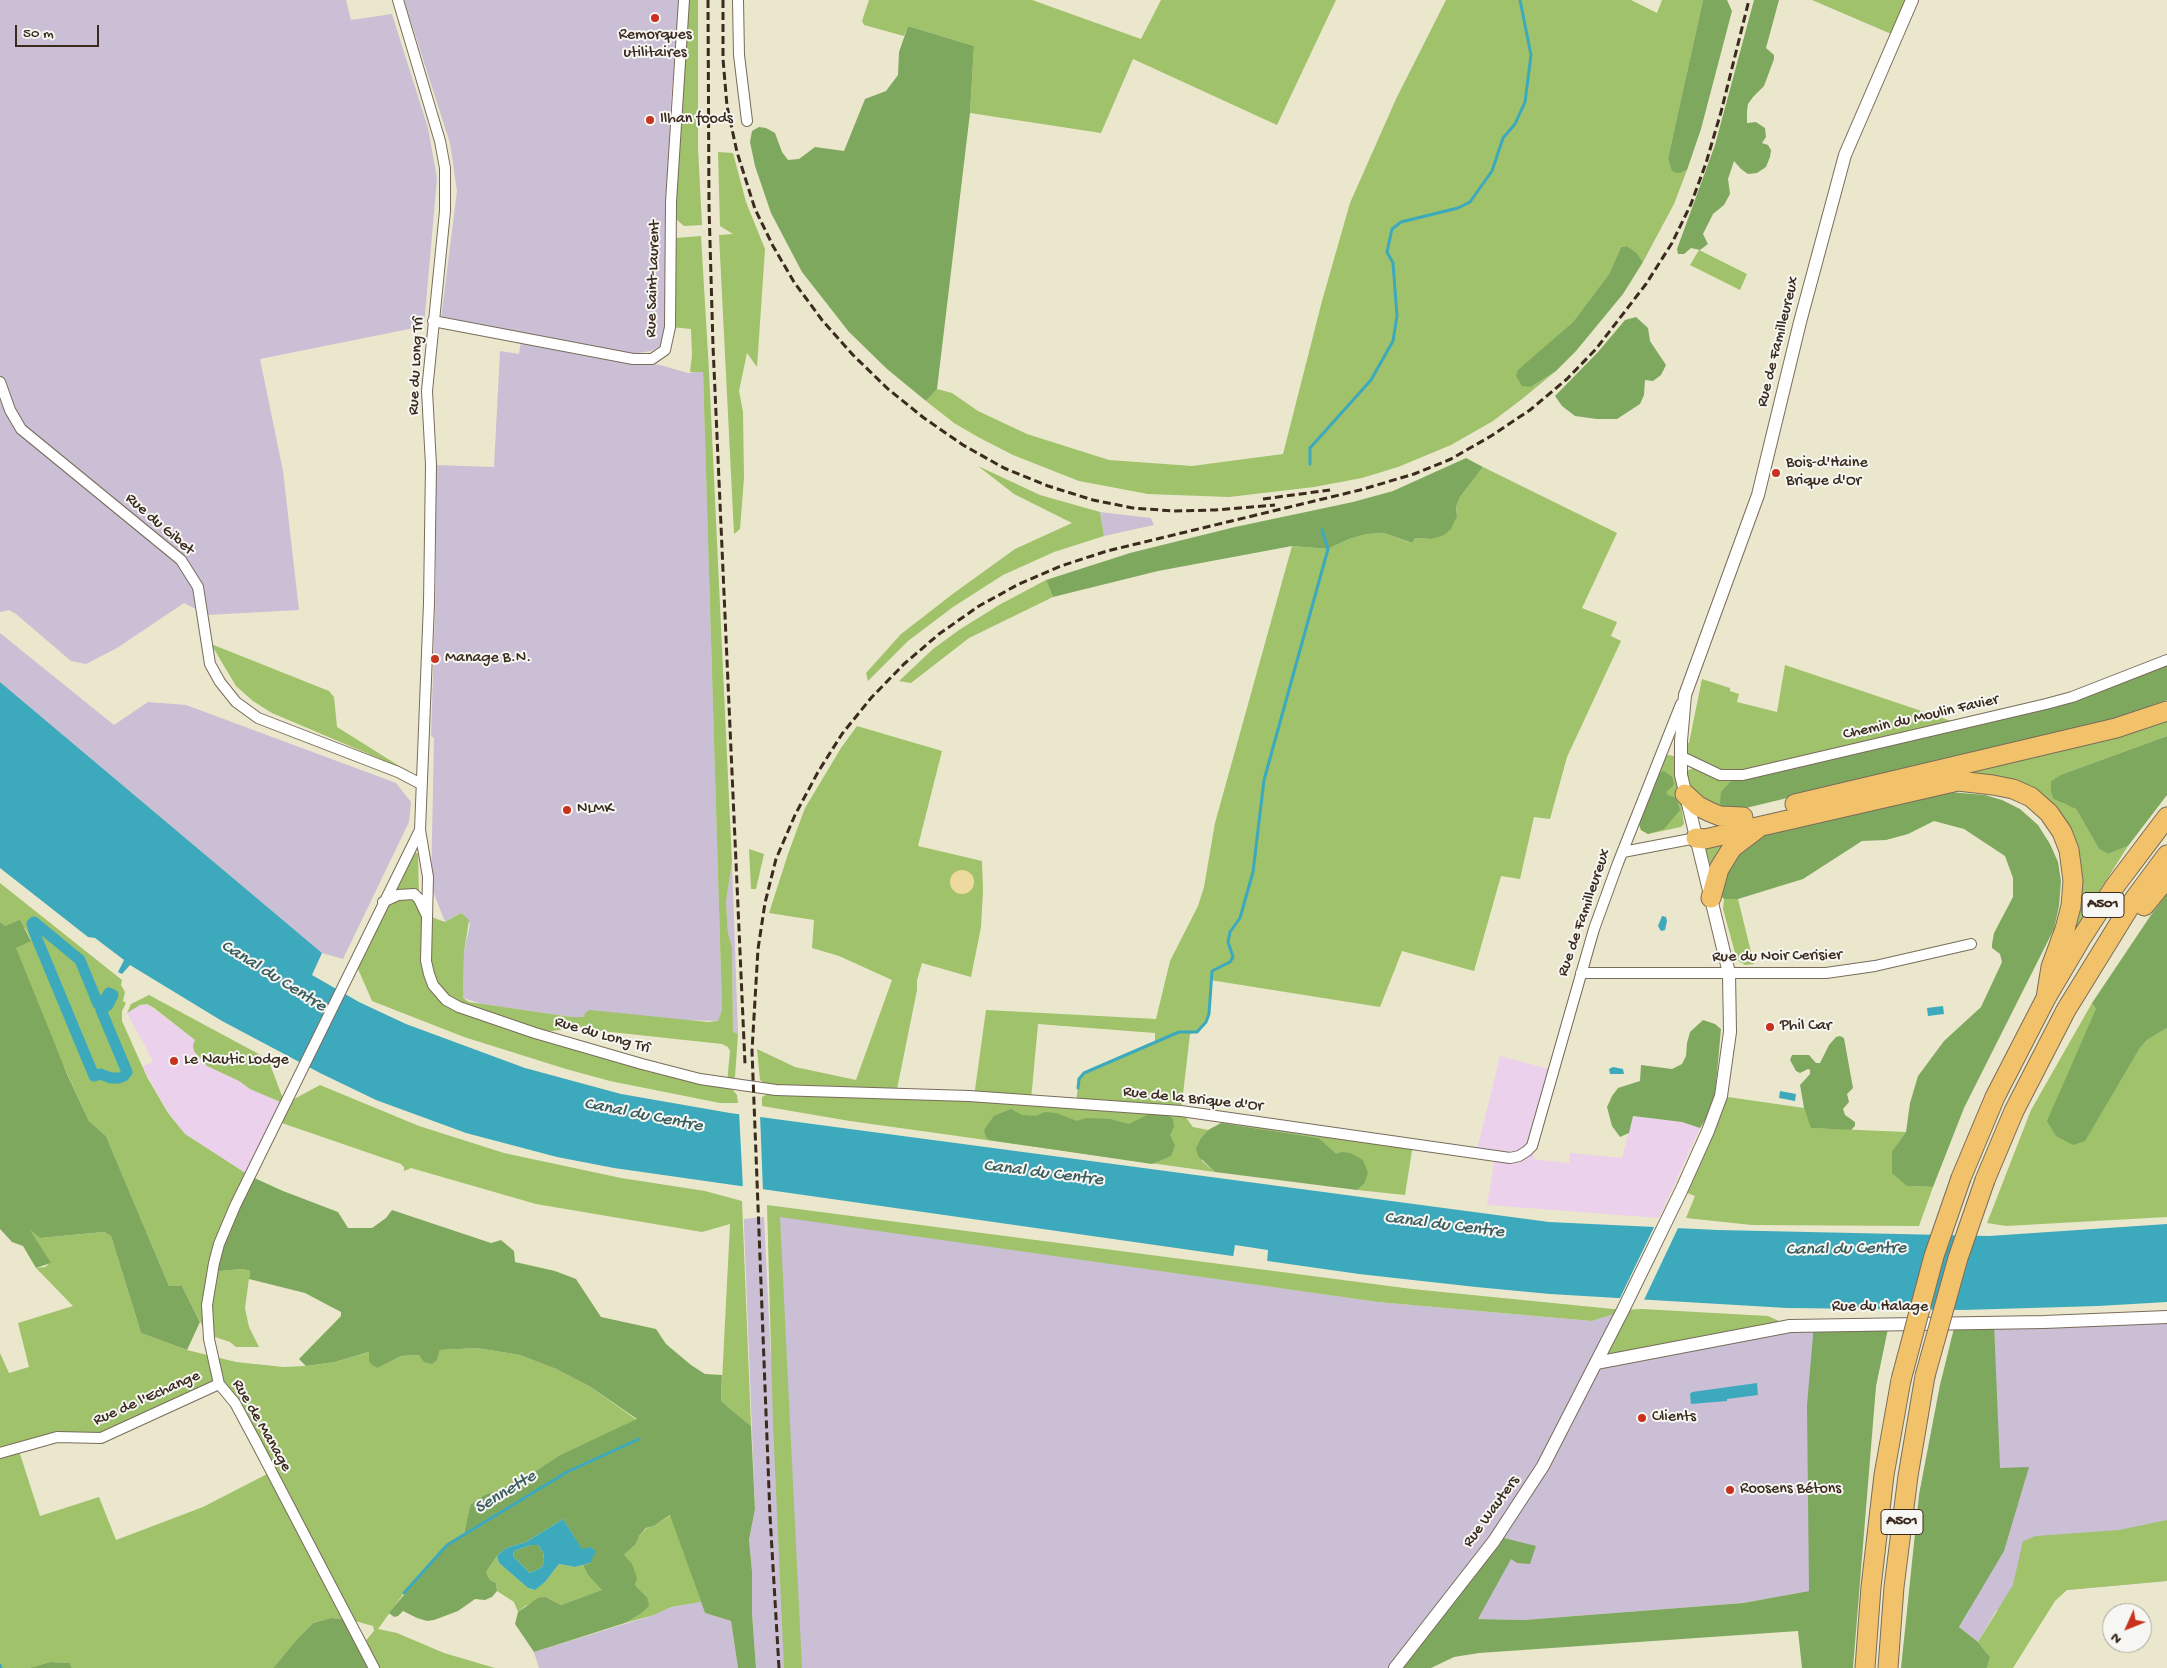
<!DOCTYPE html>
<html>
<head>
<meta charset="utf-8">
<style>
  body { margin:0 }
  #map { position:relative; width:2167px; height:1668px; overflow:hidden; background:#ebe7cc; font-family:"Gochi Hand",sans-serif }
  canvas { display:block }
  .north { position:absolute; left:2102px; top:1603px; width:50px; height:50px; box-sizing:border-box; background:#f6f6f2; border:1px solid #aba49d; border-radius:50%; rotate:226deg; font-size:14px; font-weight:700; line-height:20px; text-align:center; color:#3b2a1e }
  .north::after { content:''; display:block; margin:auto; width:18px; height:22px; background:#c8321e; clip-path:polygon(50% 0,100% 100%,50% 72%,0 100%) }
  .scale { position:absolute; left:15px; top:25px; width:84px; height:22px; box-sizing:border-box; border:2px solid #3b2a1e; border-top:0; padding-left:6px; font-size:15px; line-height:18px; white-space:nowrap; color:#3b2a1e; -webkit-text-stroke:4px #f6f6f2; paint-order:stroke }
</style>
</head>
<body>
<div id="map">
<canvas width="2167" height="1668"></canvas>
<div class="north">N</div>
<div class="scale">50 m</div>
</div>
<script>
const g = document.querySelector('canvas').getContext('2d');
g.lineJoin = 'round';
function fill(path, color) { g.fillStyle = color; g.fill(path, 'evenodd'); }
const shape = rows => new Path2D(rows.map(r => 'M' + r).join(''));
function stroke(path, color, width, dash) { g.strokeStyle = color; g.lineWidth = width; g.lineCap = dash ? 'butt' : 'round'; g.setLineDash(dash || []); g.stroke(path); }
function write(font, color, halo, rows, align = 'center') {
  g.font = font + ' "Gochi Hand",sans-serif'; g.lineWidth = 4; g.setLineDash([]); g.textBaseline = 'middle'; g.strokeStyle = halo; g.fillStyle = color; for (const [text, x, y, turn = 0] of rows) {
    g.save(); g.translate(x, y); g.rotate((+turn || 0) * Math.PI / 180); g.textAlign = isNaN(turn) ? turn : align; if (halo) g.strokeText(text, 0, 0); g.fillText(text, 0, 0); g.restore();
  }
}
const built = shape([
  [147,1004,195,1040,207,1066,239,1081,250,1089,285,1104,250,1176,185,1134,168,1112,142,1067,153,1061,127,1013,135,1006],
  [1500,1056,1553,1070,1532,1146,1534,1159,1569,1163,1570,1153,1622,1158,1633,1116,1682,1122,1700,1128,1659,1218,1487,1205,1495,1156,1476,1153]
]);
const industrial = shape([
  [0,0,346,0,351,20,392,14,428,128,437,178,424,326,260,359,283,471,299,610,207,615,184,603,117,648,86,664,71,661,16,614,9,610,0,612],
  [404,0,680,0,671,100,665,239,665,343,651,351,632,354,441,319,457,191,450,143],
  [521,342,660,365,688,373,703,371,722,1009,718,1021,572,1017,482,1004,463,998,464,952,470,924,461,913,445,922,431,886,434,738,431,736,436,580,435,465,494,467,500,351,519,354],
  [1100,512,1151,518,1154,525,1104,536],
  [0,633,114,725,148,702,186,705,396,783,411,802,409,822,343,959,322,953,0,682],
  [732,862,738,1034,733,1033,732,947,728,933,726,902],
  [780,1216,1378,1302,1592,1321,1623,1310,1790,1326,1887,1332,1876,1386,1867,1479,1809,1591,1743,1603,1524,1620,1478,1619,1395,1668,756,1668,752,1613,752,1571,749,1540,755,1509,744,1226,744,1219,764,1217,771,1359],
  [2167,1317,2167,1581,2067,1590,1996,1611,1978,1642,1959,1627,1970,1609,1919,1495,1940,1385,1994,1329],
  [701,1602,705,1613,731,1621,738,1668,539,1668,534,1652,654,1615,671,1607]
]);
const green = shape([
  [684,0,698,0,698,148,702,225,684,226,676,219,671,202],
  [869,0,1032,0,1141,39,1161,0,1336,0,1277,125,1133,59,1101,133,970,113,974,46,908,26,904,36,864,25,862,21],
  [1446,0,1631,0,1657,13,1662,0,1703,0,1668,158,1681,173,1687,170,1674,204,1643,262,1637,253,1627,246,1621,247,1609,274,1573,322,1552,341,1531,387,1556,371,1522,399,1493,421,1451,445,1398,467,1362,478,1314,487,1229,497,1148,494,1079,481,1013,455,978,437,954,423,926,401,937,389,952,393,978,411,1027,434,1109,460,1192,466,1283,454,1322,301,1350,203,1396,99],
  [1812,0,1912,0,1896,36],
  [718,152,733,153,746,202,765,249,757,367,747,353,739,391,743,412,744,478,740,529,734,534,719,235,733,234,720,226],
  [701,236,709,371,732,862,726,902,728,933,732,947,733,1032,738,1034,735,1077,727,1083,737,1095,738,1103,720,1103,610,1081,566,1069,464,1037,372,1001,355,962,393,897,415,852,418,854,419,899,426,915,445,922,461,913,469,920,464,952,463,998,469,1002,572,1017,584,1017,585,1013,590,1010,708,1022,718,1021,722,1009,703,372,690,372,692,355,691,329,670,327,676,238],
  [588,1026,592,1030,722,1044,728,1047,730,1051,727,1083,537,1033],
  [1699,250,1747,274,1740,290,1690,265],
  [978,466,1040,495,1100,512,1104,536,1054,552,1003,575,953,607,908,641,868,681,866,673,901,634,954,593,1015,549,1072,523,1014,494],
  [1483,467,1617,533,1582,608,1617,622,1611,636,1621,641,1567,757,1550,819,1534,817,1520,879,1501,876,1474,971,1402,951,1380,1007,1210,980,1209,1014,1206,1022,1197,1032,1190,1034,1181,1111,1193,1127,1208,1130,1201,1138,1202,1161,1215,1172,850,1121,762,1106,762,1097,775,1090,760,1080,757,1049,795,1067,856,1080,892,980,839,956,812,948,814,920,769,913,788,854,805,808,841,748,857,726,942,751,918,846,982,861,983,891,981,927,971,977,922,963,917,980,917,990,896,1094,974,1097,986,1010,1156,1019,1170,961,1198,906,1204,887,1215,823,1292,546,1328,549,1349,539,1367,534,1384,533,1411,543,1415,538,1431,539,1457,516,1456,507,1460,497],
  [1038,1024,1155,1033,1155,1042,1084,1073,1079,1079,1076,1103,1031,1100],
  [1046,580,1053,597,969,638,911,683,899,681,933,649,959,630,999,605],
  [211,644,329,691,334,697,337,727,404,769,272,713,253,701,236,686],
  [1785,665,1960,724,1723,809,1697,797,1689,784,1686,771,1699,766,1680,756,1681,741,1689,743,1702,679,1730,688,1730,691,1739,694,1737,702,1777,712],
  [2167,716,2167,736,2060,775,2051,781,2064,804,2070,805,2076,809,2099,849,2108,854,2128,846,2063,948,2079,880,2033,793,1926,781],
  [1668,755,1674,756,1684,824,1681,827,1648,834,1641,830,1639,824,1665,756],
  [1732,837,1712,871,1705,847],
  [749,849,764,854,756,889,751,889],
  [0,883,122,980,121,985,125,992,123,1001,126,1003,122,1011,122,1021,147,1077,168,1113,185,1134,250,1176,212,1274,220,1271,243,1269,250,1271,245,1308,249,1327,259,1347,236,1347,230,1342,209,1335,209,1339,182,1286,169,1286,106,1136,89,1121,53,1043,15,948,31,940,25,928,5,926,0,922],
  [1724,899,1738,899,1754,964,1745,965,1737,960,1723,909],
  [149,995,268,1059,285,1104,320,1085,419,1126,504,1153,621,1178,705,1191,742,1201,751,1426,721,1401,730,1224,702,1232,536,1204,411,1168,404,1171,404,1167,401,1164,276,1121,285,1104,250,1089,239,1081,207,1066,194,1051,193,1045,195,1040,154,1008,147,1004,140,1005,127,1013,131,1004],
  [2092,1003,2096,1009,2085,1140,2140,1048,2147,1040,2167,1028,2167,1217,2006,1226,1987,1223,2031,1110],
  [1721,1096,1804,1108,1812,1128,1906,1132,1892,1151,1907,1186,1933,1187,1919,1226,1752,1225,1686,1218,1695,1196,1682,1191],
  [1226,1117,1413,1144,1405,1195,1357,1190,1364,1184,1319,1138,1221,1123],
  [767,1205,1412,1289,1623,1310,1642,1309,1768,1316,1790,1326,1596,1363,1623,1311,1592,1321,1378,1302,780,1217,802,1668,784,1668,773,1424],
  [28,1228,40,1238,104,1232,111,1236,141,1333,187,1350,236,1362,283,1367,306,1366,335,1362,370,1352,378,1368,401,1356,419,1355,437,1360,440,1350,477,1348,520,1355,556,1369,589,1386,637,1420,560,1455,520,1481,484,1495,470,1505,464,1534,447,1545,435,1557,404,1593,378,1629,397,1633,444,1653,495,1668,374,1668,362,1645,374,1631,373,1626,348,1619,331,1618,313,1623,298,1638,273,1668,72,1668,70,1663,50,1662,29,1668,0,1668,0,1353,9,1373,29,1367,18,1323,73,1306,36,1268,45,1267,50,1263],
  [219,1384,271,1472,203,1507,116,1540,99,1497,40,1516,18,1448,33,1443,101,1438],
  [671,1515,701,1602,671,1607,654,1615,625,1623,639,1615,647,1597,635,1585,624,1555,636,1544,639,1536,647,1528,654,1526],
  [2167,1520,2167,1581,2067,1590,2055,1601,2013,1668,1987,1668,1990,1657,1978,1642,2013,1585,2023,1541,2036,1536,2119,1530],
  [497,1556,499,1563,528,1588,534,1590,545,1582,559,1564,575,1567,583,1565,587,1574,603,1590,561,1605,546,1597,525,1606,518,1612,514,1602,497,1591,496,1583,490,1580,486,1572]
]);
const forest = shape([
  [1703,0,1727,0,1732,11,1701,129,1687,170,1681,173,1677,173,1672,171,1668,158],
  [1754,0,1779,0,1766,48,1774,55,1774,59,1764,86,1753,97,1748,104,1747,111,1747,123,1756,122,1765,128,1766,137,1762,143,1768,145,1771,150,1770,157,1766,167,1757,173,1748,174,1741,169,1734,161,1728,179,1730,194,1724,205,1713,214,1703,234,1708,244,1700,250,1691,248,1684,254,1678,254,1677,249,1715,145],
  [908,26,974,46,970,113,937,389,926,401,887,369,849,332,802,272,771,213,755,166,750,142,752,131,759,127,766,128,775,133,782,152,788,160,799,159,815,147,844,151,865,99,886,91,898,75,899,52],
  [1627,246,1637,253,1643,262,1623,294,1576,351,1556,371,1531,387,1522,386,1516,376,1518,370,1573,322,1609,274,1621,247],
  [1636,317,1648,328,1650,341,1666,365,1661,375,1653,381,1645,380,1644,395,1640,404,1617,419,1597,419,1575,416,1562,406,1555,396,1598,352,1625,320],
  [1466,458,1483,467,1460,497,1456,507,1457,516,1451,529,1444,535,1431,539,1415,538,1412,543,1384,533,1367,534,1349,539,1328,549,1292,546,1158,571,1053,597,1046,580,1130,553,1235,527,1353,502,1393,491],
  [2167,660,2167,700,2110,720,1746,808,1723,809,1720,803,1721,792,1730,782,1743,775,2046,704],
  [2167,736,2167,795,2128,846,2108,854,2099,849,2076,809,2054,799,2051,792,2051,781,2060,775],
  [1664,771,1672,777,1674,783,1673,786,1666,792,1668,795,1676,798,1680,810,1664,829,1648,834,1641,830,1639,824,1657,774],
  [1950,792,1985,795,2002,800,2020,809,2038,825,2050,844,2058,862,2061,881,2059,906,2054,929,1964,1108,1933,1187,1907,1186,1892,1173,1892,1151,1906,1132,1910,1103,1918,1076,1944,1041,1981,1007,2002,962,2000,954,1992,948,1992,944,1994,933,2013,897,2013,878,2005,856,1964,829,1934,821,1908,834,1886,840,1862,841,1803,879,1738,899,1724,899,1720,895,1726,868,1733,858,1765,834],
  [2167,894,2167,1028,2147,1040,2140,1048,2085,1141,2073,1145,2056,1136,2047,1121,2096,1009,2092,1003,2153,912],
  [20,920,31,941,16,948,67,1074,89,1121,106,1136,169,1286,182,1286,200,1322,187,1350,141,1333,111,1236,104,1232,40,1238,30,1230,51,1263,36,1268,23,1246,12,1242,0,1229,0,922,5,926],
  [1703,1020,1715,1024,1721,1029,1714,1106,1700,1128,1682,1122,1633,1116,1629,1133,1620,1137,1612,1126,1607,1107,1612,1096,1618,1088,1640,1081,1641,1065,1672,1069,1682,1064,1686,1056,1687,1043,1690,1032],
  [1840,1036,1844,1038,1853,1088,1847,1094,1849,1102,1843,1109,1845,1115,1855,1122,1855,1126,1851,1130,1811,1128,1804,1108,1800,1085,1810,1074,1810,1070,1808,1069,1800,1073,1796,1071,1790,1060,1792,1055,1809,1055,1816,1063,1820,1063,1829,1045,1836,1037],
  [1011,1109,1022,1115,1036,1116,1045,1112,1056,1113,1077,1121,1086,1118,1110,1119,1129,1124,1149,1114,1165,1113,1173,1119,1174,1127,1170,1135,1175,1145,1171,1156,1152,1164,989,1140,986,1137,984,1130,994,1116],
  [1221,1123,1319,1138,1336,1154,1342,1152,1350,1153,1363,1160,1368,1173,1364,1184,1357,1190,1215,1172,1198,1156,1196,1148,1201,1138,1208,1130],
  [250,1176,283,1191,338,1212,348,1228,372,1228,386,1218,392,1210,491,1243,501,1240,514,1251,515,1262,555,1271,576,1279,601,1317,656,1329,666,1344,691,1365,705,1374,722,1375,721,1401,751,1426,755,1509,749,1540,752,1571,752,1613,756,1668,738,1668,731,1621,705,1613,670,1515,654,1526,646,1528,639,1536,636,1544,624,1555,632,1564,637,1578,635,1585,647,1597,649,1606,639,1615,625,1623,534,1652,515,1624,518,1612,538,1598,546,1597,561,1605,602,1590,587,1574,583,1565,590,1563,563,1519,526,1542,506,1548,497,1556,486,1572,490,1580,496,1583,497,1591,492,1597,485,1600,475,1599,458,1611,434,1620,427,1621,417,1618,403,1611,398,1616,394,1617,389,1613,435,1557,447,1545,464,1534,470,1505,484,1495,520,1481,560,1455,637,1419,589,1386,556,1369,520,1355,477,1348,440,1350,437,1360,432,1364,424,1362,419,1355,401,1356,378,1368,372,1365,369,1361,369,1352,335,1362,306,1366,299,1359,341,1316,341,1312,305,1293,249,1279,250,1271,243,1269,220,1271,211,1274],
  [1994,1323,2000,1468,2029,1467,2004,1551,1959,1627,1978,1642,1990,1657,1987,1668,1901,1668,1919,1495,1940,1385,1955,1324],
  [1814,1324,1889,1324,1876,1386,1853,1668,1802,1668,1798,1631,1479,1653,1454,1657,1431,1668,1395,1668,1494,1541,1504,1538,1536,1546,1530,1564,1517,1563,1511,1559,1478,1619,1524,1620,1743,1603,1809,1591,1807,1405],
  [531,1545,538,1545,543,1552,544,1560,542,1567,530,1573,513,1556,514,1551],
  [331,1618,348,1619,374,1668,273,1668,298,1638,313,1623],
  [50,1662,70,1663,72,1668,29,1668]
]);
const sand = shape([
  '950 882a12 12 0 1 1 24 0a12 12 0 1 1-24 0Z'
]);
const water = shape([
  [0,682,322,953,312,975,359,1002,406,1024,525,1068,621,1094,730,1113,1549,1222,1718,1230,1989,1236,2167,1224,2167,1302,2098,1306,1963,1310,1787,1308,1550,1294,1476,1287,1359,1274,614,1168,557,1157,466,1133,376,1100,320,1073,222,1021,130,965,122,974,118,972,124,960,95,938,88,937,0,868],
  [1662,916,1666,917,1667,921,1665,930,1661,931,1658,926],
  [1943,1006,1944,1014,1928,1016,1927,1008],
  [1613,1067,1623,1069,1624,1074,1610,1074,1609,1069],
  [1780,1091,1796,1094,1795,1101,1779,1098],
  [1757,1383,1758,1395,1727,1399,1727,1401,1691,1404,1690,1394,1692,1392],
  [563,1519,582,1549,590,1547,596,1551,590,1563,575,1567,559,1564,545,1582,535,1590,528,1588,499,1563,497,1556,506,1548,526,1542],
  [531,1545,538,1545,543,1552,544,1560,542,1567,530,1573,513,1556,514,1551]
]);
const pier = shape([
  [739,1111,760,1114,763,1192,743,1189],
  [1655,1225,1679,1226,1643,1302,1619,1300],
  [1235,1245,1268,1250,1267,1263,1233,1258]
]);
const stream = shape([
  [1310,464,1310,448,1371,380,1393,341,1397,316,1393,263,1387,252,1392,229,1401,222,1458,208,1470,202,1492,171,1503,138,1515,124,1525,102,1531,55,1520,0],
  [1078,1088,1079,1079,1084,1073,1179,1032,1197,1032,1206,1022,1209,1014,1212,971,1230,962,1233,957,1228,942,1230,932,1240,918,1253,872,1264,780,1328,549,1322,530],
  [404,1593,447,1545,567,1472,639,1439],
  [0,1665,1,1668]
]);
const canal = shape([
  [34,922,80,960,98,1004,102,1004,109,993,113,995,108,1005,101,1010,127,1072,124,1076,119,1078,111,1078,100,1074,94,1076,35,934,32,924,34,922]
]);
const minor = shape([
  [398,0,440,141,445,168,445,211,427,391,431,465,429,603,420,830,428,877,426,961,429,974,433,985,446,1000,459,1007,535,1033,642,1064,700,1079,776,1090,969,1096,1181,1111,1510,1158,1519,1156,1527,1151,1532,1146,1594,929,1618,863,1681,704],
  [738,0,739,55,747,121],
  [433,321,633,359,652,359,665,350,670,327,671,202,684,0],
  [0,382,10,410,21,429,181,560,198,587,210,664,220,682,236,702,258,718,398,772,421,784],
  [1680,756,1720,775,1743,775,2046,704,2072,697,2167,660],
  [1623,852,1696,838],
  [383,902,398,895,414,894,419,899,426,914],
  [1581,973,1826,973,1875,966,1971,944],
  [0,1453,57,1437,101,1438,219,1384],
  [374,1668,257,1444,235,1403,219,1384,209,1339,207,1305,214,1263,219,1244,235,1206,420,830]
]);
const tertiary = shape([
  [1596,1363,1790,1326,2044,1322,2167,1317],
  [1395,1668,1494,1541,1543,1466,1623,1310,1681,1191,1708,1131,1721,1096,1730,1032,1729,973,1681,775,1681,741,1685,695,1758,495,1800,322,1845,155,1912,0]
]);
const motorway = shape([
  [1685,794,1698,806,1710,812,1720,816,1743,817],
  [1795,804,2116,728,2167,711],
  [1696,838,1705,839,1958,781,1993,785,2013,789,2031,797,2049,813,2062,832,2069,850,2073,881,2071,906,2065,929,2051,967,2046,998],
  [1711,898,1719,869,1732,848,1757,829],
  [2144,906,2167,878],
  [1961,1178,1995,1097,2046,998,2082,937,2115,886,2167,817],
  [1985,1180,2014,1111,2066,1010,2135,898,2167,855],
  [1865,1668,1871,1587,1884,1475,1901,1380],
  [1888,1668,1894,1587,1908,1476,1925,1376]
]);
const rail = shape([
  [708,0,709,207,713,346,745,1064],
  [723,0,723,59,727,106,737,152,755,209,773,246,794,282,822,320,853,355,888,389,924,418,963,445,1004,468,1048,486,1093,500,1133,508,1174,511,1215,510,1275,505],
  [1263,499,1330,490],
  [779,1668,770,1516,752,1051,758,949,765,903,776,859,795,815,818,772,842,734,871,698,904,664,939,634,979,606,1019,584,1061,566,1107,551,1360,490,1414,474,1451,459,1491,436,1530,410,1567,379,1596,349,1646,284,1672,243,1691,204,1706,163,1721,112,1749,0]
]);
const motorwayBridge = shape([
  [1925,1376,1958,1258,1985,1180],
  [1901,1380,1934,1256,1961,1178]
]);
const markers = [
  [655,18,5,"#c8321e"],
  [650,120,5,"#c8321e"],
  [1776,473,5,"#c8321e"],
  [435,659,5,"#c8321e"],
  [567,810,5,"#c8321e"],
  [1770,1027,5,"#c8321e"],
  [174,1061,5,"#c8321e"],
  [1642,1418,5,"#c8321e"],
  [1730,1490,5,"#c8321e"]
];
const shields = [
  [2103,905,42],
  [1902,1522,42]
];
const shieldNames = [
  ["A501",2103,905],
  ["A501",1902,1522]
];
const poiNames = [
  ["Remorques",655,36,"center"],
  ["utilitaires",655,54,"center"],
  ["Ilhan foods",660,120],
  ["Bois-d'Haine",1786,464],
  ["Brique d'Or",1786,482],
  ["Manage B.N.",445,659],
  ["NLMK",577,810],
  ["Phil Car",1780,1027],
  ["Le Nautic Lodge",184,1061],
  ["Clients",1652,1418],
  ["Roosens Bétons",1740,1490]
];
const streetNames = [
  ["Rue Saint-Laurent",654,279,-88],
  ["Rue de Familleureux",1779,342,-76],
  ["Rue du Long Trî",417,366,-87],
  ["Rue du Gibet",159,525,41],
  ["Chemin du Moulin Favier",1921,718,-13],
  ["Rue de Familleureux",1585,913,-71],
  ["Rue du Noir Cerisier",1777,957,-1],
  ["Rue du Long Trî",602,1036,16],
  ["Rue de la Brique d'Or",1193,1100,6],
  ["Rue du Halage",1880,1308],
  ["Rue de l'Echange",147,1399,-24],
  ["Rue de Manage",261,1426,60],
  ["Rue Wauters",1492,1512,-54]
];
const waterNames = [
  ["Canal du Centre",273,977,32],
  ["Canal du Centre",643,1116,11],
  ["Canal du Centre",1043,1174,7],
  ["Canal du Centre",1444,1226,7],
  ["Canal du Centre",1846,1250,-1],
  ["Sennette",506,1493,-31]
];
fill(built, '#ebd1eb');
fill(industrial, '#cbbfd5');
fill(green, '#9fc26b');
fill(forest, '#7fa85f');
fill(sand, '#eeda9e');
fill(water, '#3da9bd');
fill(pier, '#ebe7cc');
stroke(stream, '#3da9bd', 3);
stroke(canal, '#3da9bd', 11);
stroke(minor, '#796c5b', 12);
stroke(tertiary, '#796c5b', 14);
stroke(motorway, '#796c5b', 21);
stroke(minor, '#fff', 10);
stroke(tertiary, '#fff', 12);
stroke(motorway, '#f2c26a', 19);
stroke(rail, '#3b2a1e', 3, [8, 4]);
stroke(motorwayBridge, '#796c5b', 21, []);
stroke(motorwayBridge, '#f2c26a', 19);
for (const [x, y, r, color] of markers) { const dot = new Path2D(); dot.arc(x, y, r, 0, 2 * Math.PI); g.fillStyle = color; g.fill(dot); stroke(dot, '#f6f6f2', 2); }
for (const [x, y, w] of shields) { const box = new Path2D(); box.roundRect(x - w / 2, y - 12.5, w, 25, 4); g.fillStyle = '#f6f6f2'; g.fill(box); stroke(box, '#3b2a1e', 1); }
write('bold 15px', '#3b2a1e', null, shieldNames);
write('16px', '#3b2a1e', '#f6f6f2', poiNames, 'left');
write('16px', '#3b2a1e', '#f6f6f2', streetNames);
write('italic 18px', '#3c5d5e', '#f6f6f2', waterNames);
</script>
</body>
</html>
